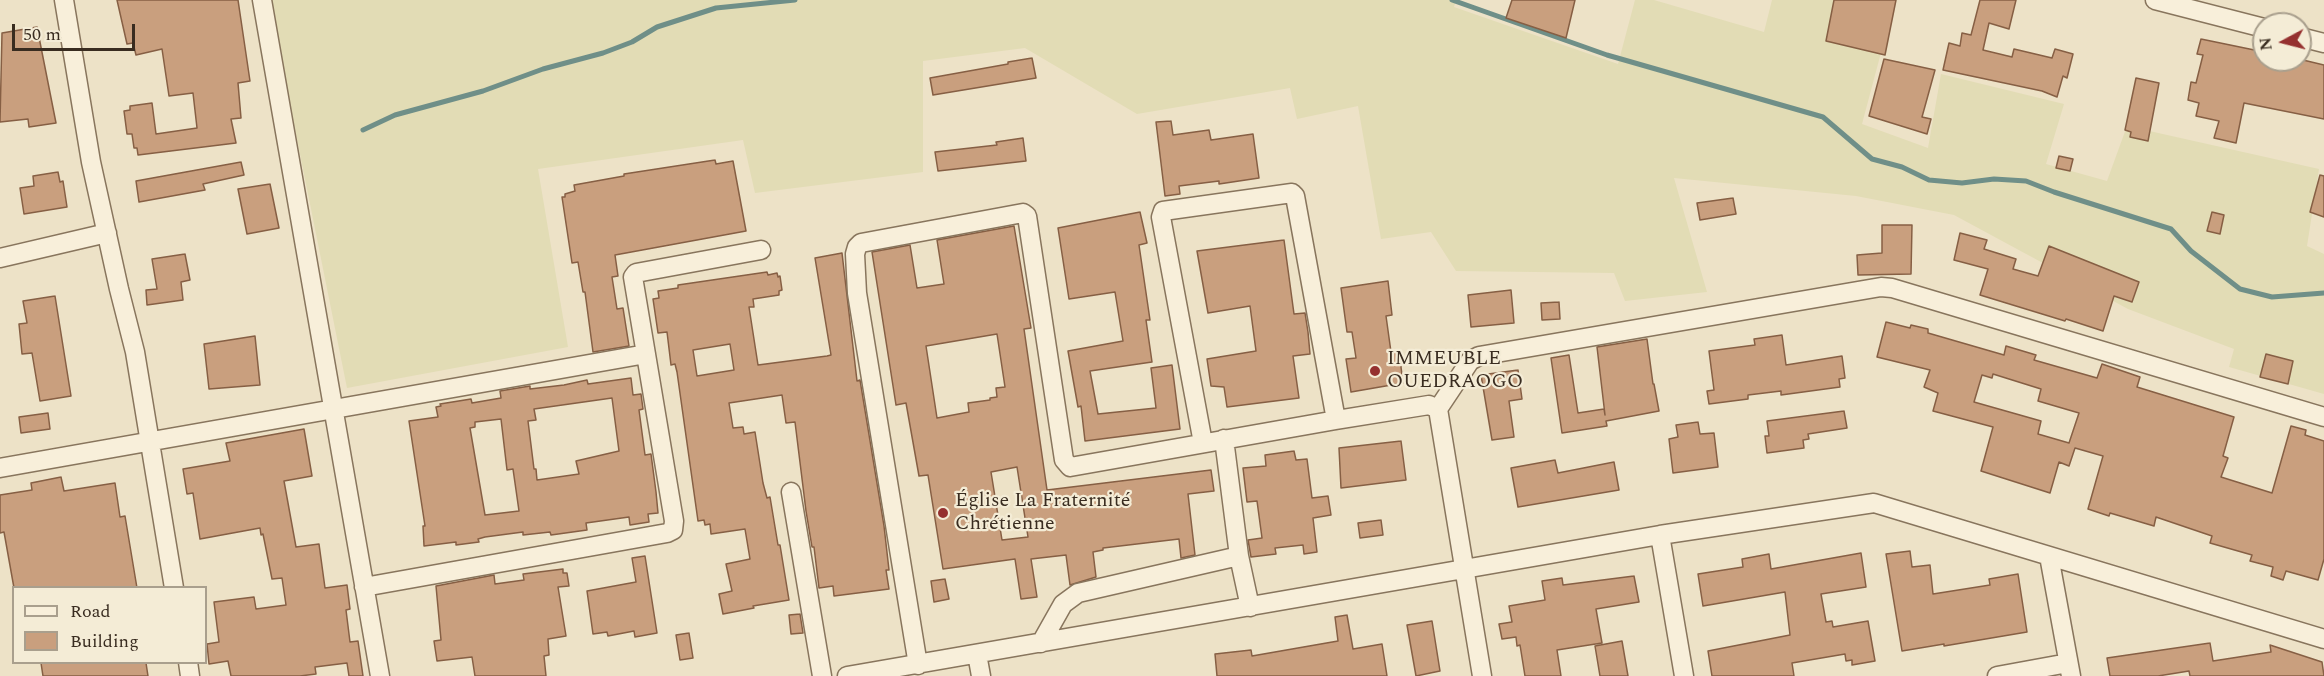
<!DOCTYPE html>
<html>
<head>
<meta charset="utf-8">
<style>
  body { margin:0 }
  #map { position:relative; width:2324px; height:676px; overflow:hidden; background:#ede2c7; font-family:Spectral,serif }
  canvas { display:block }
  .legend { position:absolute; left:12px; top:586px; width:195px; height:78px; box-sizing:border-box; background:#f4ecd6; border:2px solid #a99f8d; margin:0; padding:8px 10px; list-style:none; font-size:18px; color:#392c20 }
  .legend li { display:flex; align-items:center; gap:12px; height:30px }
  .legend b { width:30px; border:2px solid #a99f8d }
  .north { position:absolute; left:2252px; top:12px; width:60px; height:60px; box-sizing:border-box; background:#f4ecd6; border:2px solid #a99f8d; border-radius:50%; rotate:263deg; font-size:16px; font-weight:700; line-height:24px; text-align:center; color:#392c20 }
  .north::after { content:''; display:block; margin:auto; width:21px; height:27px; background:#95302f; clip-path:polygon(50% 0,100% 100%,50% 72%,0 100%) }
  .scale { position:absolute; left:12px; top:24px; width:123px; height:27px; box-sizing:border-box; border:3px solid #392c20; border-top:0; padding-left:8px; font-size:18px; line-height:21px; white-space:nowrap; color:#392c20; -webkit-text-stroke:4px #f4ecd6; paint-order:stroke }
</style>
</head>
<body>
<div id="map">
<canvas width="2324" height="676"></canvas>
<ul class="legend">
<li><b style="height:8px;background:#f8efda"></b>Road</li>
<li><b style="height:16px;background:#c99f7e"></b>Building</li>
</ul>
<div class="north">N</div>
<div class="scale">50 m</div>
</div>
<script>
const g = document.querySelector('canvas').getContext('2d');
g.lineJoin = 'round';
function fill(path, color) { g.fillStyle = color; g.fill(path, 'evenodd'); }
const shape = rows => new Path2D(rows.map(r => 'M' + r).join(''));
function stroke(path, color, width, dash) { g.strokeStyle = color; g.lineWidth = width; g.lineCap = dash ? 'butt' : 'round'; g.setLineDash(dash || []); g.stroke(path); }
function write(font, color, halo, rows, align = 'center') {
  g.font = font + ' Spectral,serif'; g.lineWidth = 4.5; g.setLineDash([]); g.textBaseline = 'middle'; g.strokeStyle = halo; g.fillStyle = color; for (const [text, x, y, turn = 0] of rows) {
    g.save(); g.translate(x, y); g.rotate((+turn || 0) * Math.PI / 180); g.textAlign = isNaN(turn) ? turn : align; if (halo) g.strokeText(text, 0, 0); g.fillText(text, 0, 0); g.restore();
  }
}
const farmland = shape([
  [269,0,1456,0,1454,7,1618,64,1635,0,1654,0,1764,32,1772,0,1871,0,1891,15,1862,124,1928,148,1941,74,2064,104,2046,164,2107,181,2127,126,2319,169,2307,246,2324,254,2324,394,2229,367,2234,349,2128,309,1954,215,1856,196,1674,178,1707,292,1625,301,1614,273,1456,271,1431,232,1381,239,1358,106,1297,119,1290,88,1137,114,1025,48,923,61,923,172,755,193,743,140,538,169,568,347,347,388]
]);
const stream = shape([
  [1452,0,1607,55,1823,117,1872,159,1902,167,1929,180,1962,183,1994,179,2026,181,2054,192,2171,229,2191,251,2240,289,2272,297,2324,293],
  [363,130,395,115,483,91,543,69,603,53,632,42,657,27,716,8,795,0]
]);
const building = shape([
  [117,0,238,0,250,81,238,83,241,118,231,119,236,143,138,155,137,148,134,148,132,134,127,134,124,111,130,110,130,106,152,103,156,134,197,128,193,93,169,96,162,49,136,55,133,43,127,44,117,0],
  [1512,0,1575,0,1566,38,1506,18,1512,0],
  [1834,0,1896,0,1885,55,1826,41,1834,0],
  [1980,0,2016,0,2009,29,1989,23,1983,50,2012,57,2014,49,2052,58,2055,49,2073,54,2067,78,2063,76,2057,97,2042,91,1943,70,1949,43,1960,46,1962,33,1971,35,1980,0],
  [37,27,56,123,29,127,28,119,0,122,2,33,37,27],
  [2201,39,2264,52,2264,60,2303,60,2324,65,2324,119,2244,103,2236,143,2214,138,2219,121,2196,116,2199,103,2188,100,2191,82,2196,83,2203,55,2197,54,2201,39],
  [1032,58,1036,78,933,95,930,78,1008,64,1008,62,1032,58],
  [1884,59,1935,70,1922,117,1931,119,1927,134,1869,116,1884,59],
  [2136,78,2159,83,2148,141,2130,137,2131,132,2125,130,2136,78],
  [1171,121,1173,135,1209,130,1211,140,1253,134,1259,178,1219,184,1219,181,1179,186,1180,194,1165,196,1156,122,1171,121],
  [1023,138,1026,161,938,171,935,152,997,145,996,142,1023,138],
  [2059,156,2073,159,2070,171,2056,168,2059,156],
  [715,160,716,164,733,161,746,231,615,255,618,276,612,277,617,309,623,308,629,346,593,352,585,292,583,292,578,262,572,263,562,197,565,197,565,194,575,191,574,185,624,176,624,174,715,160],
  [241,162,244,175,203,184,205,190,139,202,136,181,241,162],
  [58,172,60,182,63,181,67,207,24,214,20,188,34,186,33,176,58,172],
  [2320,175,2324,176,2324,217,2310,212,2320,175],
  [270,184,279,228,247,234,238,189,270,184],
  [1733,198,1736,214,1700,220,1697,203,1733,198],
  [1140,212,1147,243,1139,245,1150,320,1146,320,1152,362,1090,371,1098,414,1156,408,1151,368,1172,365,1180,429,1085,441,1081,406,1078,407,1068,351,1123,341,1115,292,1069,299,1058,228,1140,212],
  [2212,212,2224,215,2220,234,2207,231,2212,212],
  [1882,225,1912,225,1911,274,1858,275,1857,255,1882,253,1882,225],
  [1014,226,1031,328,1024,329,1047,490,1211,470,1214,491,1188,494,1195,555,1181,558,1179,539,1103,548,1103,550,1093,552,1096,577,1070,585,1066,555,1031,559,1037,597,1021,599,1015,559,943,569,928,475,919,476,906,403,896,405,872,252,910,245,917,288,944,284,937,240,1014,226],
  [997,334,1005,387,996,388,997,397,990,398,990,400,968,403,969,412,937,418,926,346,997,334],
  [1017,467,1028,537,1002,540,991,472,1017,467],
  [1960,233,1987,240,1984,249,2016,259,2013,269,2038,276,2049,246,2139,282,2132,302,2114,296,2103,331,2066,319,2065,321,1980,295,1988,269,1954,260,1960,233],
  [1284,240,1294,314,1305,313,1308,332,1310,354,1293,356,1299,398,1227,407,1224,387,1211,386,1207,359,1256,351,1250,306,1208,313,1197,251,1284,240],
  [842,253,857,381,860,380,884,526,889,570,886,570,889,589,834,596,833,586,819,588,814,547,812,547,806,511,795,422,786,423,782,395,729,403,733,428,743,427,744,434,755,432,763,483,767,498,770,497,778,545,780,545,789,600,753,606,754,608,723,614,719,594,732,591,726,564,750,559,745,529,711,534,710,524,705,525,704,520,698,521,677,372,675,364,671,365,667,332,658,333,653,299,659,298,658,291,678,288,678,285,767,272,768,275,777,273,778,277,780,276,782,290,779,291,779,295,753,299,754,307,749,307,758,365,827,356,831,355,815,258,842,253],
  [730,344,734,370,697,376,693,350,730,344],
  [185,254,190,280,181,282,183,300,147,305,146,290,157,289,152,259,185,254],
  [1388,281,1392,315,1386,316,1391,352,1399,351,1403,383,1351,392,1346,359,1356,358,1352,332,1347,332,1341,288,1388,281],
  [1511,290,1514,323,1471,327,1468,295,1511,290],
  [55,296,71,396,40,401,32,353,22,354,19,324,27,323,23,301,55,296],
  [1559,302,1560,319,1542,320,1541,303,1559,302],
  [1886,322,1910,328,1911,325,1928,329,1928,333,2004,355,2006,346,2036,355,2034,360,2097,378,2102,364,2140,377,2137,387,2234,417,2223,456,2228,458,2221,477,2272,493,2291,426,2306,430,2305,435,2324,441,2324,559,2318,580,2286,571,2283,580,2271,576,2273,567,2250,561,2252,555,2210,543,2212,536,2156,517,2154,526,2110,513,2109,516,2088,509,2103,456,2075,448,2069,466,2059,462,2050,493,1981,471,1993,427,1933,411,1938,393,1924,387,1930,370,1877,357,1886,322],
  [1993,374,2041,389,2038,401,2079,413,2069,443,2038,434,2041,421,1974,402,1982,375,1992,378,1993,374],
  [1782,335,1786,365,1842,356,1845,378,1839,379,1840,387,1781,395,1781,391,1748,395,1748,399,1709,404,1707,391,1714,390,1709,351,1755,345,1754,339,1782,335],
  [255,336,260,385,209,389,204,344,255,336],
  [1647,339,1653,384,1654,384,1659,411,1606,421,1607,426,1562,433,1551,358,1569,355,1578,413,1604,409,1605,415,1597,347,1647,339],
  [2266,354,2293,361,2288,384,2260,377,2266,354],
  [1518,370,1522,399,1509,401,1514,437,1492,440,1481,375,1518,370],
  [631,378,633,395,641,394,643,409,639,410,645,455,651,454,656,492,658,513,648,514,649,522,630,525,629,517,586,523,587,530,551,535,550,532,523,535,523,532,485,537,478,539,479,542,456,545,456,542,424,546,423,526,425,526,409,421,438,417,436,407,441,406,440,404,471,399,472,403,501,398,500,391,530,386,530,389,564,385,587,380,588,384,631,378],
  [612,398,619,451,576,461,579,474,537,480,536,469,534,469,528,421,536,420,534,409,612,398],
  [501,419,507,470,513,469,519,511,485,515,470,428,475,427,475,422,501,419],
  [1844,411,1847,428,1808,434,1809,439,1803,440,1804,448,1767,453,1765,436,1769,436,1767,421,1844,411],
  [48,413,50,429,21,433,19,417,48,413],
  [1698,422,1700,434,1714,433,1718,467,1673,473,1669,439,1678,437,1676,425,1698,422],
  [304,429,312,476,284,481,296,547,319,544,325,588,347,585,350,609,346,610,350,642,358,641,363,676,349,676,347,663,315,667,316,674,300,676,231,676,228,661,209,664,207,644,219,642,214,602,254,597,256,609,286,605,282,578,272,579,263,534,261,535,260,528,200,539,193,493,187,494,183,469,230,461,226,443,304,429],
  [1401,441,1406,480,1341,488,1339,448,1401,441],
  [1294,451,1296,460,1307,459,1312,498,1328,496,1331,515,1313,518,1317,552,1304,554,1303,545,1275,548,1276,554,1251,557,1248,540,1262,538,1257,501,1247,502,1243,468,1266,466,1265,455,1294,451],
  [1555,460,1558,473,1614,462,1619,490,1518,507,1511,468,1555,460],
  [61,477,64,491,115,483,120,517,125,516,137,588,14,588,4,532,0,533,0,495,32,490,31,483,61,477],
  [1381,520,1383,535,1360,538,1358,523,1381,520],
  [1910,551,1912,567,1930,565,1933,594,1990,585,1989,579,2018,574,2027,632,1944,646,1944,644,1902,651,1886,554,1910,551],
  [1861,553,1866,587,1821,594,1826,622,1832,621,1833,627,1868,621,1875,661,1852,665,1852,660,1846,661,1845,654,1792,663,1794,676,1712,676,1708,651,1790,635,1785,592,1703,606,1698,574,1743,567,1742,559,1769,554,1771,569,1861,553],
  [645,556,657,633,635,637,634,631,608,636,607,632,593,634,587,591,636,582,632,558,645,556],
  [563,569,563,573,567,573,569,586,558,587,566,636,548,639,549,655,544,656,546,676,475,676,472,657,437,661,434,641,441,640,436,586,494,575,495,584,524,580,523,574,563,569],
  [1634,576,1639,602,1596,609,1602,643,1557,650,1561,676,1525,676,1520,645,1517,646,1516,637,1502,639,1499,624,1512,622,1509,606,1545,600,1542,581,1562,578,1563,585,1634,576],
  [945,579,949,599,934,602,931,581,945,579],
  [800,614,803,633,791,634,789,615,800,614],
  [1347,615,1353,649,1382,644,1387,676,1217,676,1215,654,1251,650,1252,656,1338,641,1335,617,1347,615],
  [1432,621,1440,671,1416,676,1407,625,1432,621],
  [689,633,693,658,680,660,676,635,689,633],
  [1622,641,1628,676,1600,676,1595,646,1622,641],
  [2210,643,2213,661,2271,652,2270,645,2322,662,2324,676,2190,676,2189,671,2158,676,2110,676,2107,658,2210,643],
  [41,663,146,663,148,676,43,676,41,663]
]);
const minor = shape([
  [64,0,91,162,119,289,135,352,174,588],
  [262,0,380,676],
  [2155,0,2264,28],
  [2300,37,2324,43],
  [0,258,107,233],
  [1224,439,1239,556,1250,607],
  [1203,443,1161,217,1163,211,1292,193,1295,196,1336,420],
  [0,468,646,354],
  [791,492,822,676],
  [1660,535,1684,676],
  [2049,556,2071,676],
  [364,587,667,533,673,530,674,521,633,277,636,273,761,250],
  [1041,643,1063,604,1078,593,1239,556],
  [977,654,981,676],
  [188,662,190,676],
  [918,665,857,293,855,254,857,247,861,243,1023,213,1027,216,1064,460,1070,467,1336,420,1429,405,1438,409],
  [847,676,1660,535,1874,503,2324,639],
  [1482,676,1438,409,1470,361,1479,356,1881,287,1892,288,2324,417],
  [1997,676,2068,663]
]);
const markers = [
  [1375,371,6,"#95302f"],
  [943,513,6,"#95302f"]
];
const poiNames = [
  ["IMMEUBLE",1387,360],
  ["OUEDRAOGO",1387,383],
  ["Église La Fraternité",955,502],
  ["Chrétienne",955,525]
];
fill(farmland, '#e2dcb5');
stroke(stream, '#6f8f88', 5);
fill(building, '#c99f7e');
stroke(building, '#865f44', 1.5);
stroke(minor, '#88755d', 21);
stroke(minor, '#f8efda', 18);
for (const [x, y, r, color] of markers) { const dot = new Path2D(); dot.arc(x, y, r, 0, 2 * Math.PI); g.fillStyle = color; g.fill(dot); stroke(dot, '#f4ecd6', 2); }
write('20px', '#392c20', '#f4ecd6', poiNames, 'left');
</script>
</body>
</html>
